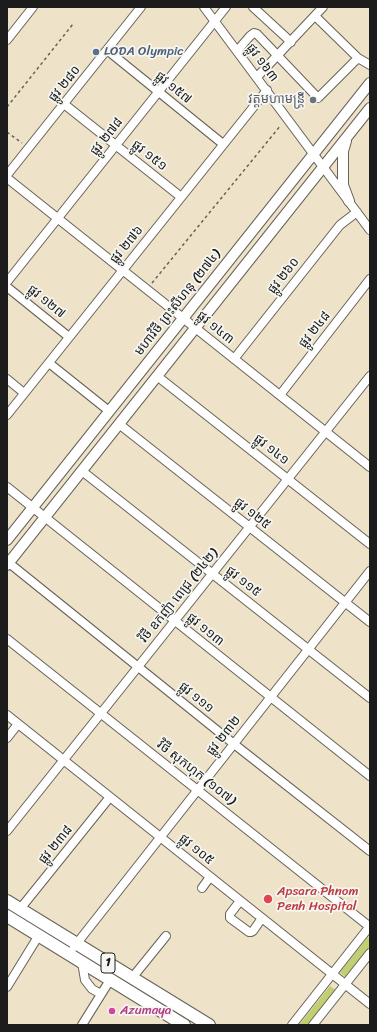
<!DOCTYPE html>
<html>
<head>
<meta charset="utf-8">
<style>
  body { margin:0 }
  #map { position:relative; width:377px; height:1032px; overflow:hidden; background:#eee3c8; font-family:Sriracha,sans-serif }
  canvas { display:block }
  .frame { position:absolute; inset:0; border:8px solid #1c1c1c; pointer-events:none }
</style>
</head>
<body>
<div id="map">
<canvas width="377" height="1032"></canvas>
<div class="frame"></div>
</div>
<script>
const g = document.querySelector('canvas').getContext('2d');
g.lineJoin = 'round';
function fill(path, color) { g.fillStyle = color; g.fill(path, 'evenodd'); }
const shape = rows => new Path2D(rows.map(r => 'M' + r).join(''));
function stroke(path, color, width, dash) { g.strokeStyle = color; g.lineWidth = width; g.lineCap = dash ? 'butt' : 'round'; g.setLineDash(dash || []); g.stroke(path); }
function write(font, color, halo, rows, align = 'center') {
  g.font = font + ' Sriracha,"Noto Sans Khmer",sans-serif'; g.lineWidth = 3.5; g.setLineDash([]); g.textBaseline = 'middle'; g.strokeStyle = halo; g.fillStyle = color; for (const [text, x, y, turn = 0] of rows) {
    g.save(); g.translate(x, y); g.rotate((+turn || 0) * Math.PI / 180); g.textAlign = isNaN(turn) ? turn : align; if (halo) g.strokeText(text, 0, 0); g.fillText(text, 0, 0); g.restore();
  }
}
const green = shape([
  [368,937,370,939,370,946,345,977,340,972],
  [330,986,336,990,308,1025,299,1025]
]);
const path = shape([
  [7,107,73,24],
  [7,132,22,143],
  [152,283,281,125]
]);
const minor = shape([
  [204,7,370,230],
  [253,7,291,42],
  [7,40,33,7],
  [107,50,223,144],
  [237,51,250,36,254,33,257,34,318,98,358,58,315,16],
  [358,58,370,65],
  [257,77,323,7],
  [64,104,181,197],
  [7,175,141,7],
  [7,178,370,467],
  [7,282,226,7],
  [7,287,69,337],
  [234,359,340,225,357,212],
  [49,363,109,411],
  [157,376,370,544],
  [7,379,24,393],
  [280,395,370,279],
  [7,415,267,90],
  [119,424,370,622],
  [82,471,370,698],
  [7,487,370,776],
  [9,563,234,744,370,851],
  [7,639,370,927],
  [7,715,370,1004],
  [7,738,18,724],
  [7,831,370,376],
  [202,888,210,877],
  [240,901,230,914,230,918,249,932,251,932,253,931,262,918],
  [20,909,110,797],
  [74,947,370,571],
  [82,962,85,980,92,989,101,994],
  [132,978,166,936],
  [7,987,39,935],
  [82,1025,110,980],
  [292,1025,370,926],
  [313,1025,370,953]
]);
const major = shape([
  [346,141,343,151,343,185,349,201],
  [7,540,370,83],
  [7,565,370,108]
]);
const highway = shape([
  [7,901,209,1025],
  [7,916,184,1025]
]);
const markers = [
  [96,52,4,"#5c6f8a"],
  [313,100,4,"#6b7280"],
  [268,899,5,"#e0444e"],
  [112,1011,4,"#d1479c"]
];
const shields = [
  [108,963,14]
];
const shieldNames = [
  ["1",108,963]
];
const serviceNames = [
  ["LODA Olympic",104,52]
];
const streetNames = [
  ["ផ្លូវ ១៦៣",262,63,53],
  ["ផ្លូវ ២៨០",65,84,-51],
  ["ផ្លូវ ១៥៧",173,88,39],
  ["ផ្លូវ ២៧៨",107,137,-52],
  ["ផ្លូវ ១៥១",149,156,38],
  ["ផ្លូវ ២៧៦",127,245,-51],
  ["ផ្លូវ ២៦០",284,276,-52],
  ["ផ្លូវ ១២៧",46,302,39],
  ["មហាវិថី ព្រះសីហនុ (២៧៤)",178,303,-52],
  ["ផ្លូវ ១៤៣",215,328,39],
  ["ផ្លូវ ២៤៨",315,330,-52],
  ["ផ្លូវ ១៤១",271,450,38],
  ["ផ្លូវ ១២៥",252,514,38],
  ["ផ្លូវ ១១៥",243,582,38],
  ["វិថី ឧកញ៉ា ពេជ្រ (២៤២)",179,596,-51],
  ["ផ្លូវ ១១៣",205,630,39],
  ["ផ្លូវ ១១១",196,698,39],
  ["ផ្លូវ ២៣២",224,736,-52],
  ["វិថី សុកហុក (១០៧)",196,773,38],
  ["ផ្លូវ ២៣៨",56,845,-51],
  ["ផ្លូវ ១០៥",196,850,39]
];
const worshipNames = [
  ["វត្តមហាមន្រ្តី",305,100]
];
const healthNames = [
  ["Apsara Phnom",277,892],
  ["Penh Hospital",277,907]
];
const hotelNames = [
  ["Azumaya",120,1011]
];
fill(green, '#c2cf71');
stroke(minor, '#666258', 10);
stroke(major, '#666258', 12);
stroke(highway, '#666258', 14);
stroke(path, '#666258', 1.5, [3, 3]);
stroke(minor, '#fff', 8);
stroke(major, '#fff', 10);
stroke(highway, '#fff', 12);
for (const [x, y, r, color] of markers) { const dot = new Path2D(); dot.arc(x, y, r, 0, 2 * Math.PI); g.fillStyle = color; g.fill(dot); stroke(dot, '#f6f6f2', 1.5); }
for (const [x, y, w] of shields) { const box = new Path2D(); box.roundRect(x - w / 2, y - 10, w, 20, 3); g.fillStyle = '#f6f6f2'; g.fill(box); stroke(box, '#1c1c1c', 1); }
write('bold 12px', '#1c1c1c', null, shieldNames);
write('13px', '#4e5e75', '#f6f6f2', serviceNames, 'left');
write('13px', '#1c1c1c', '#f6f6f2', streetNames);
write('13px', '#5b616d', '#f6f6f2', worshipNames, 'right');
write('13px', '#be3a42', '#f6f6f2', healthNames, 'left');
write('13px', '#b23c85', '#f6f6f2', hotelNames, 'left');
</script>
</body>
</html>
